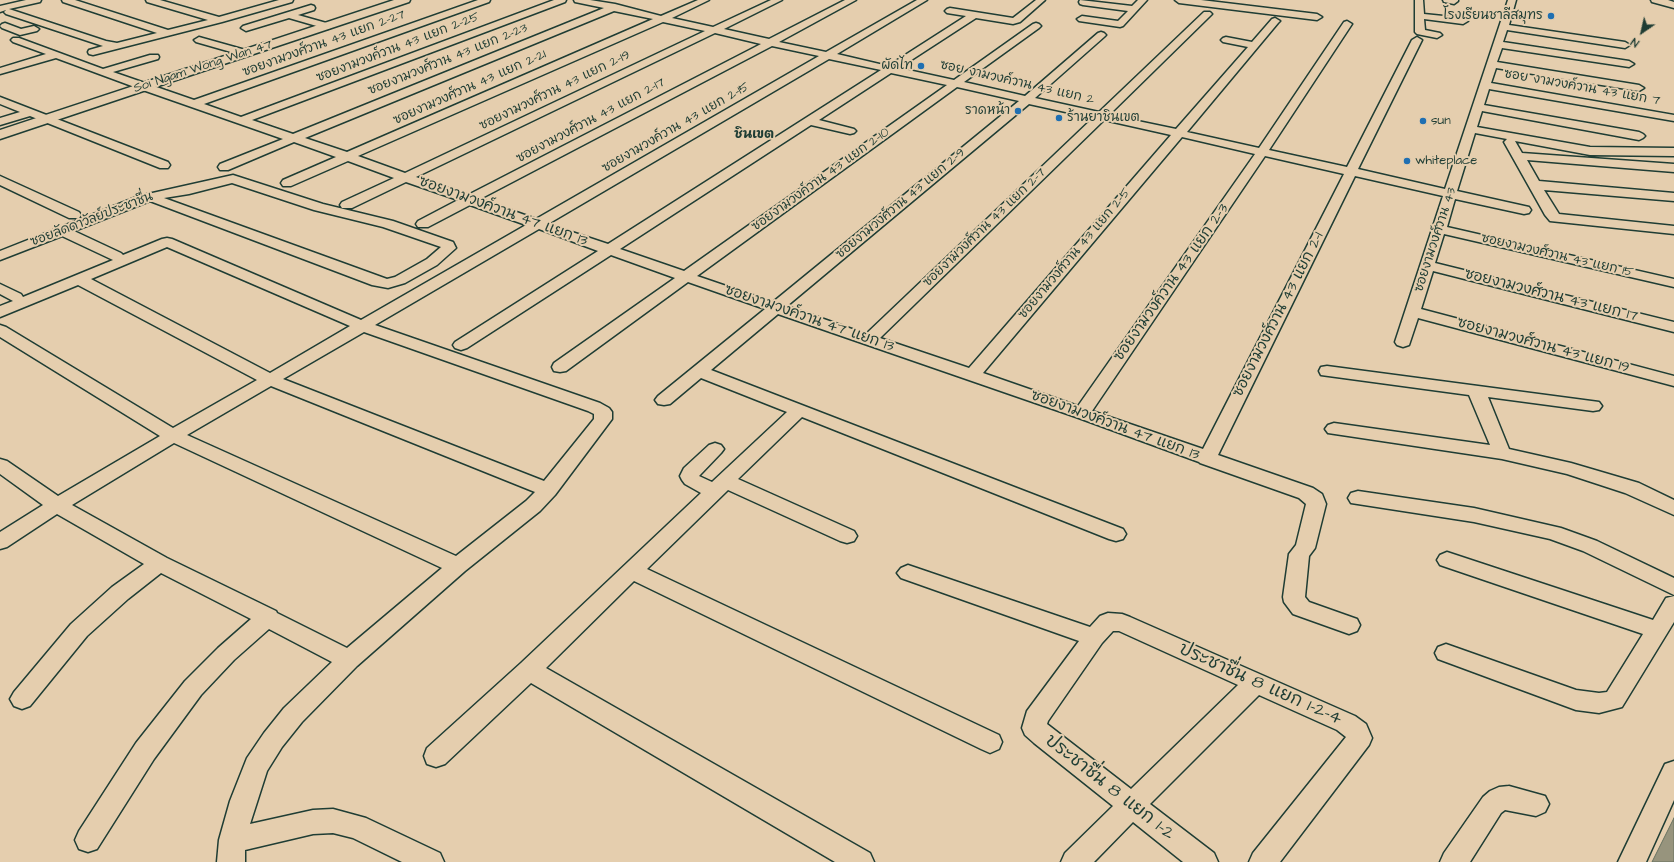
<!DOCTYPE html>
<html>
<head>
<meta charset="utf-8">
<style>
  body { margin:0 }
  #map { position:relative; width:1674px; height:862px; overflow:hidden; background:#e5ceae; font-family:"Architects Daughter",sans-serif }
  canvas { display:block }
  .north { position:absolute; left:1622px; top:12px; width:40px; height:40px; -webkit-text-stroke:3px #e5ceae; paint-order:stroke; rotate:214deg; font-size:11px; font-weight:700; line-height:16px; text-align:center; color:#1f3d34 }
  .north::after { content:''; display:block; margin:auto; width:14px; height:18px; background:#1f3d34; clip-path:polygon(50% 0,100% 100%,50% 72%,0 100%) }
</style>
</head>
<body>
<div id="map">
<canvas width="1674" height="862"></canvas>
<div class="north">N</div>
</div>
<script>
const g = document.querySelector('canvas').getContext('2d');
g.lineJoin = 'round';
function fill(path, color) { g.fillStyle = color; g.fill(path, 'evenodd'); }
const shape = rows => new Path2D(rows.map(r => 'M' + r).join(''));
function stroke(path, color, width, dash) { g.strokeStyle = color; g.lineWidth = width; g.lineCap = dash ? 'butt' : 'round'; g.setLineDash(dash || []); g.stroke(path); }
function write(font, color, halo, rows, align = 'center') {
  g.font = font + ' "Architects Daughter","Playpen Sans Thai",sans-serif'; g.lineWidth = 4; g.setLineDash([]); g.textBaseline = 'middle'; g.strokeStyle = halo; g.fillStyle = color; for (const [text, x, y, turn = 0] of rows) {
    g.save(); g.translate(x, y); g.rotate((+turn || 0) * Math.PI / 180); g.textAlign = isNaN(turn) ? turn : align; if (halo) g.strokeText(text, 0, 0); g.fillText(text, 0, 0); g.restore();
  }
}
const water = shape([
  [1674,818,1674,862,1652,862,1674,818]
]);
const street = shape([
  [26,0,41,0,40,2,9,9,106,41,117,43,157,33,63,2,62,0,75,0,168,30,208,20,147,2,146,0,160,0,219,17,279,0,293,0,292,2,222,22,93,55,89,54,88,52,89,50,103,46,6,14,4,12,6,10,0,12,0,6,26,0],
  [478,0,490,0,489,2,204,104,241,117,554,0,566,0,565,2,252,120,293,134,604,8,575,2,574,0,590,0,615,4,661,16,698,0,709,0,672,18,713,27,771,0,782,0,724,29,769,39,845,0,856,0,779,42,826,52,917,0,927,0,837,54,888,66,966,16,947,13,945,11,947,9,950,8,1013,18,1036,0,1045,0,1020,22,1013,24,976,18,899,68,954,80,1033,24,1036,23,1039,24,1041,26,1039,28,964,82,1025,96,1098,33,1101,32,1104,33,1106,35,1104,37,1035,98,1099,112,1204,12,1210,12,1212,14,1210,16,1109,115,1176,129,1248,47,1223,42,1221,40,1223,38,1226,37,1252,42,1272,19,1275,18,1280,21,1278,23,1187,132,1259,148,1344,22,1347,21,1352,24,1269,150,1347,167,1412,40,1417,37,1422,40,1358,169,1445,189,1508,0,1516,0,1509,25,1625,42,1630,45,1625,48,1507,30,1503,42,1629,61,1634,64,1629,67,1502,48,1497,62,1639,85,1644,88,1639,91,1496,68,1491,83,1674,115,1674,121,1489,89,1484,105,1639,132,1643,134,1645,136,1643,138,1639,140,1482,111,1477,127,1590,147,1674,148,1674,156,1590,155,1515,141,1522,153,1674,164,1674,172,1527,160,1539,181,1674,193,1674,201,1544,190,1559,214,1674,226,1674,234,1550,221,1545,215,1504,142,1507,139,1475,133,1457,191,1529,207,1531,210,1529,213,1524,214,1455,199,1447,227,1674,279,1674,287,1444,234,1435,263,1674,322,1674,332,1433,271,1421,309,1674,376,1674,386,1418,318,1409,345,1403,347,1397,345,1395,342,1443,196,1355,176,1218,455,1313,488,1322,494,1326,504,1315,548,1309,556,1305,597,1309,602,1357,619,1360,625,1357,631,1349,634,1293,614,1284,602,1283,597,1289,554,1296,545,1306,504,1299,498,1200,463,1199,462,1076,417,778,314,711,370,1123,529,1126,534,1123,539,1116,541,1109,539,802,417,738,479,854,531,857,536,854,541,847,543,840,541,728,490,647,569,999,735,1002,742,999,749,990,753,981,749,634,581,546,668,870,853,874,862,835,862,531,683,445,764,436,767,427,764,424,756,427,748,521,663,701,493,685,484,682,480,680,476,684,468,709,445,715,443,721,445,724,449,721,453,699,476,712,482,787,412,701,378,670,404,664,405,658,404,655,400,658,396,765,309,688,282,566,371,560,372,554,371,552,367,554,363,675,278,611,255,467,348,461,350,455,348,453,345,455,342,598,251,539,229,375,325,600,403,609,408,612,412,612,419,555,495,540,511,465,571,357,666,302,722,282,747,267,771,250,824,313,810,333,809,366,818,440,853,444,862,402,862,353,838,333,833,313,834,245,850,245,862,217,862,219,840,230,801,247,758,264,733,284,708,332,662,269,629,234,660,201,695,154,759,97,849,88,852,79,849,75,840,79,831,136,743,185,681,218,648,251,619,161,573,128,599,87,636,30,706,22,709,14,706,10,699,14,692,71,624,112,587,144,564,57,514,7,547,0,549,0,532,43,505,0,474,0,459,7,461,58,496,160,436,0,337,0,325,6,327,173,428,257,380,78,285,0,317,0,306,13,301,0,294,0,284,21,294,23,297,113,260,62,236,0,260,0,251,139,196,233,175,323,204,393,221,453,242,456,248,437,265,405,283,388,288,372,285,150,201,74,231,121,253,123,255,162,239,167,238,172,239,361,320,526,225,470,205,428,227,418,227,416,224,418,221,458,200,406,182,352,208,342,208,340,205,342,202,394,178,348,161,291,186,283,186,281,183,283,180,336,157,294,142,228,170,220,170,218,167,220,164,283,139,140,89,56,58,0,74,0,68,46,54,13,42,11,40,13,38,19,38,103,69,150,55,158,55,159,57,158,59,113,72,194,100,478,0],
  [614,11,653,19,347,152,305,138,614,11],
  [663,22,705,31,405,173,358,156,663,22],
  [715,33,761,44,468,195,416,177,715,33],
  [772,46,819,56,536,219,480,199,772,46],
  [829,59,881,70,608,244,548,224,829,59],
  [891,73,947,85,684,271,620,249,811,125,850,134,854,133,856,131,854,129,819,120,891,73],
  [957,87,1019,101,773,302,697,276,957,87],
  [1029,104,1093,118,866,334,787,306,1029,104],
  [1104,120,1171,135,969,368,880,338,1104,120],
  [1182,137,1255,154,1078,406,983,373,1182,137],
  [1265,156,1344,174,1203,449,1092,411,1265,156],
  [232,183,314,210,383,227,441,247,427,259,395,277,387,279,164,198,189,194,232,183],
  [167,247,350,326,270,373,91,279,167,247],
  [364,332,588,411,594,414,594,419,544,481,283,379,364,332],
  [271,386,535,492,526,501,456,556,187,435,271,386],
  [174,443,442,568,347,648,277,613,276,611,167,558,72,505,174,443],
  [1080,0,1132,6,1138,0,1147,0,1123,26,1120,27,1079,21,1077,19,1082,16,1118,21,1128,11,1083,5,1080,4,1079,2,1080,0],
  [1175,0,1201,0,1317,14,1322,17,1317,20,1179,3,1175,0],
  [1415,0,1423,0,1424,14,1463,18,1468,21,1463,24,1424,19,1425,30,1440,33,1442,35,1437,38,1417,34,1415,32,1415,0],
  [1443,0,1458,0,1458,1,1454,4,1444,2,1443,0],
  [311,5,314,6,315,8,314,10,298,15,330,24,332,26,330,28,327,29,289,18,246,31,241,28,243,26,311,5],
  [5,23,21,29,34,26,39,29,37,31,20,35,2,28,0,26,2,24,5,23],
  [199,37,249,51,250,53,245,56,196,42,194,40,199,37],
  [0,97,168,162,170,165,168,168,160,168,30,116,0,125,0,118,20,112,0,104,0,97],
  [0,176,79,212,81,215,79,218,69,218,0,185,0,176],
  [1327,366,1599,402,1602,406,1599,410,1593,411,1488,397,1509,449,1571,463,1639,483,1674,500,1674,515,1625,493,1567,474,1502,459,1328,433,1325,429,1328,425,1334,423,1490,445,1469,395,1321,375,1319,371,1321,367,1327,366],
  [1358,491,1474,508,1561,528,1597,541,1674,578,1674,595,1583,551,1550,539,1474,522,1351,503,1348,498,1351,493,1358,491],
  [1447,552,1653,620,1666,598,1674,596,1674,622,1622,707,1599,713,1576,710,1438,659,1435,653,1438,647,1446,644,1576,690,1599,693,1607,692,1643,634,1440,565,1437,560,1440,555,1447,552],
  [908,565,1090,627,1100,616,1108,613,1122,614,1130,617,1355,716,1366,724,1372,738,1369,745,1280,862,1249,862,1253,853,1346,737,1337,730,1259,695,1150,804,1214,853,1218,862,1183,862,1133,822,1094,862,1061,862,1065,853,1113,806,1034,743,1025,735,1022,728,1027,711,1079,641,901,578,897,573,901,568,908,565],
  [1113,631,1119,631,1238,685,1131,789,1047,724,1048,721,1102,643,1113,631],
  [1674,761,1674,800,1646,862,1618,862,1665,764,1674,761],
  [1509,786,1545,796,1549,804,1545,812,1536,816,1505,810,1501,813,1470,862,1440,862,1444,853,1483,797,1490,791,1499,787,1509,786]
]);
const secondary = shape([
  [394,0,410,0,409,2,0,139,0,130,394,0]
]);
const primary = shape([
  [1651,0,1668,0,1674,2,1674,8,1652,2,1651,0]
]);
const markers = [
  [1551,16,4,"#1f6fb2"],
  [921,66,4,"#1f6fb2"],
  [1018,111,4,"#1f6fb2"],
  [1059,118,4,"#1f6fb2"],
  [1423,121,4,"#1f6fb2"],
  [1407,161,4,"#1f6fb2"]
];
const farPoinames = [
  ["โรงเรียนชาลีสมุทร",1543,16],
  ["ผัดไท",913,66],
  ["ราดหน้า",1010,111],
  ["ร้านยาชินเขต",1067,118,"left"],
  ["sun",1431,121,"left"],
  ["whiteplace",1415,161,"left"]
];
const farStreetnames = [
  ["ซอยงามวงศ์วาน 43 แยก 2-27",324,44,-20],
  ["ซอยงามวงค์วาน 43 แยก 2-25",398,48,-21],
  ["ซอยงามวงศ์วาน 43 แยก 2-23",448,60,-22],
  ["Soi Ngam Wong Wan 47",203,67,-18],
  ["ซอย งามวงค์วาน 43 แยก 2",1017,83,13],
  ["ซอยงามวงศ์วาน 43 แยก 2-21",470,88,-24],
  ["ซอย งามวงค์วาน 43 แยก 7",1582,88,10],
  ["ซอยงามวงศ์วาน 43 แยก 2-19",555,91,-26],
  ["ซอยงามวงศ์วาน 43 แยก 2-17",591,121,-28],
  ["ซอยงามวงค์วาน 43 แยก 2-15",676,128,-30],
  ["ซอยงามวงค์วาน 43 แยก 2-10",821,180,-36],
  ["ซอยงามวงศ์วาน 43 แยก 2-9",901,204,-40],
  ["ซอยลัดดาวัลย์ประชาชื่น",92,220,-21],
  ["ซอยงามวงศ์วาน 43 แยก 2-7",985,228,-44],
  ["ซอยงามวงศ์วาน 43",1436,240,-72],
  ["ซอยงามวงศ์วาน 43 แยก 2-5",1075,254,-50],
  ["ซอยงามวงศ์วาน 43 แยก 15",1557,256,13]
];
const farNeighbourhoodnames = [
  ["ชินเขต",754,135]
];
const streetNames = [
  ["ซอยงามวงค์วาน 47 แยก 13",503,212,20],
  ["ซอยงามวงค์วาน 43 แยก 2-3",1172,283,-55],
  ["ซอยงามวงศ์วาน 43 แยก 17",1551,296,14],
  ["ซอยงามวงศ์วาน 43 แยก 2-1",1279,315,-63],
  ["ซอยงามวงค์วาน 47 แยก 13",809,319,19],
  ["ซอยงามวงศ์วาน 43 แยก 19",1543,346,15],
  ["ซอยงามวงค์วาน 47 แยก 13",1115,426,20]
];
const nearStreetnames = [
  ["ประชาชื่น 8 แยก 1-2-4",1260,685,24],
  ["ประชาชื่น 8 แยก 1-2",1109,788,38]
];
fill(water, '#97947d');
stroke(water, '#677160', 1);
stroke(street, '#1f3d34', 3);
stroke(secondary, '#1f3d34', 3);
stroke(primary, '#1f3d34', 3);
fill(street, '#e5ceae');
fill(secondary, '#e5ceae');
fill(primary, '#e5ceae');
for (const [x, y, r, color] of markers) { const dot = new Path2D(); dot.arc(x, y, r, 0, 2 * Math.PI); g.fillStyle = color; g.fill(dot); stroke(dot, '#e5ceae', 1.5); }
write('13px', '#1f3d34', '#e5ceae', farPoinames, 'right');
write('13px', '#1f3d34', '#e5ceae', farStreetnames);
write('bold 13px', '#1f3d34', '#e5ceae', farNeighbourhoodnames);
write('15px', '#1f3d34', '#e5ceae', streetNames);
write('18px', '#1f3d34', '#e5ceae', nearStreetnames);
</script>
</body>
</html>
